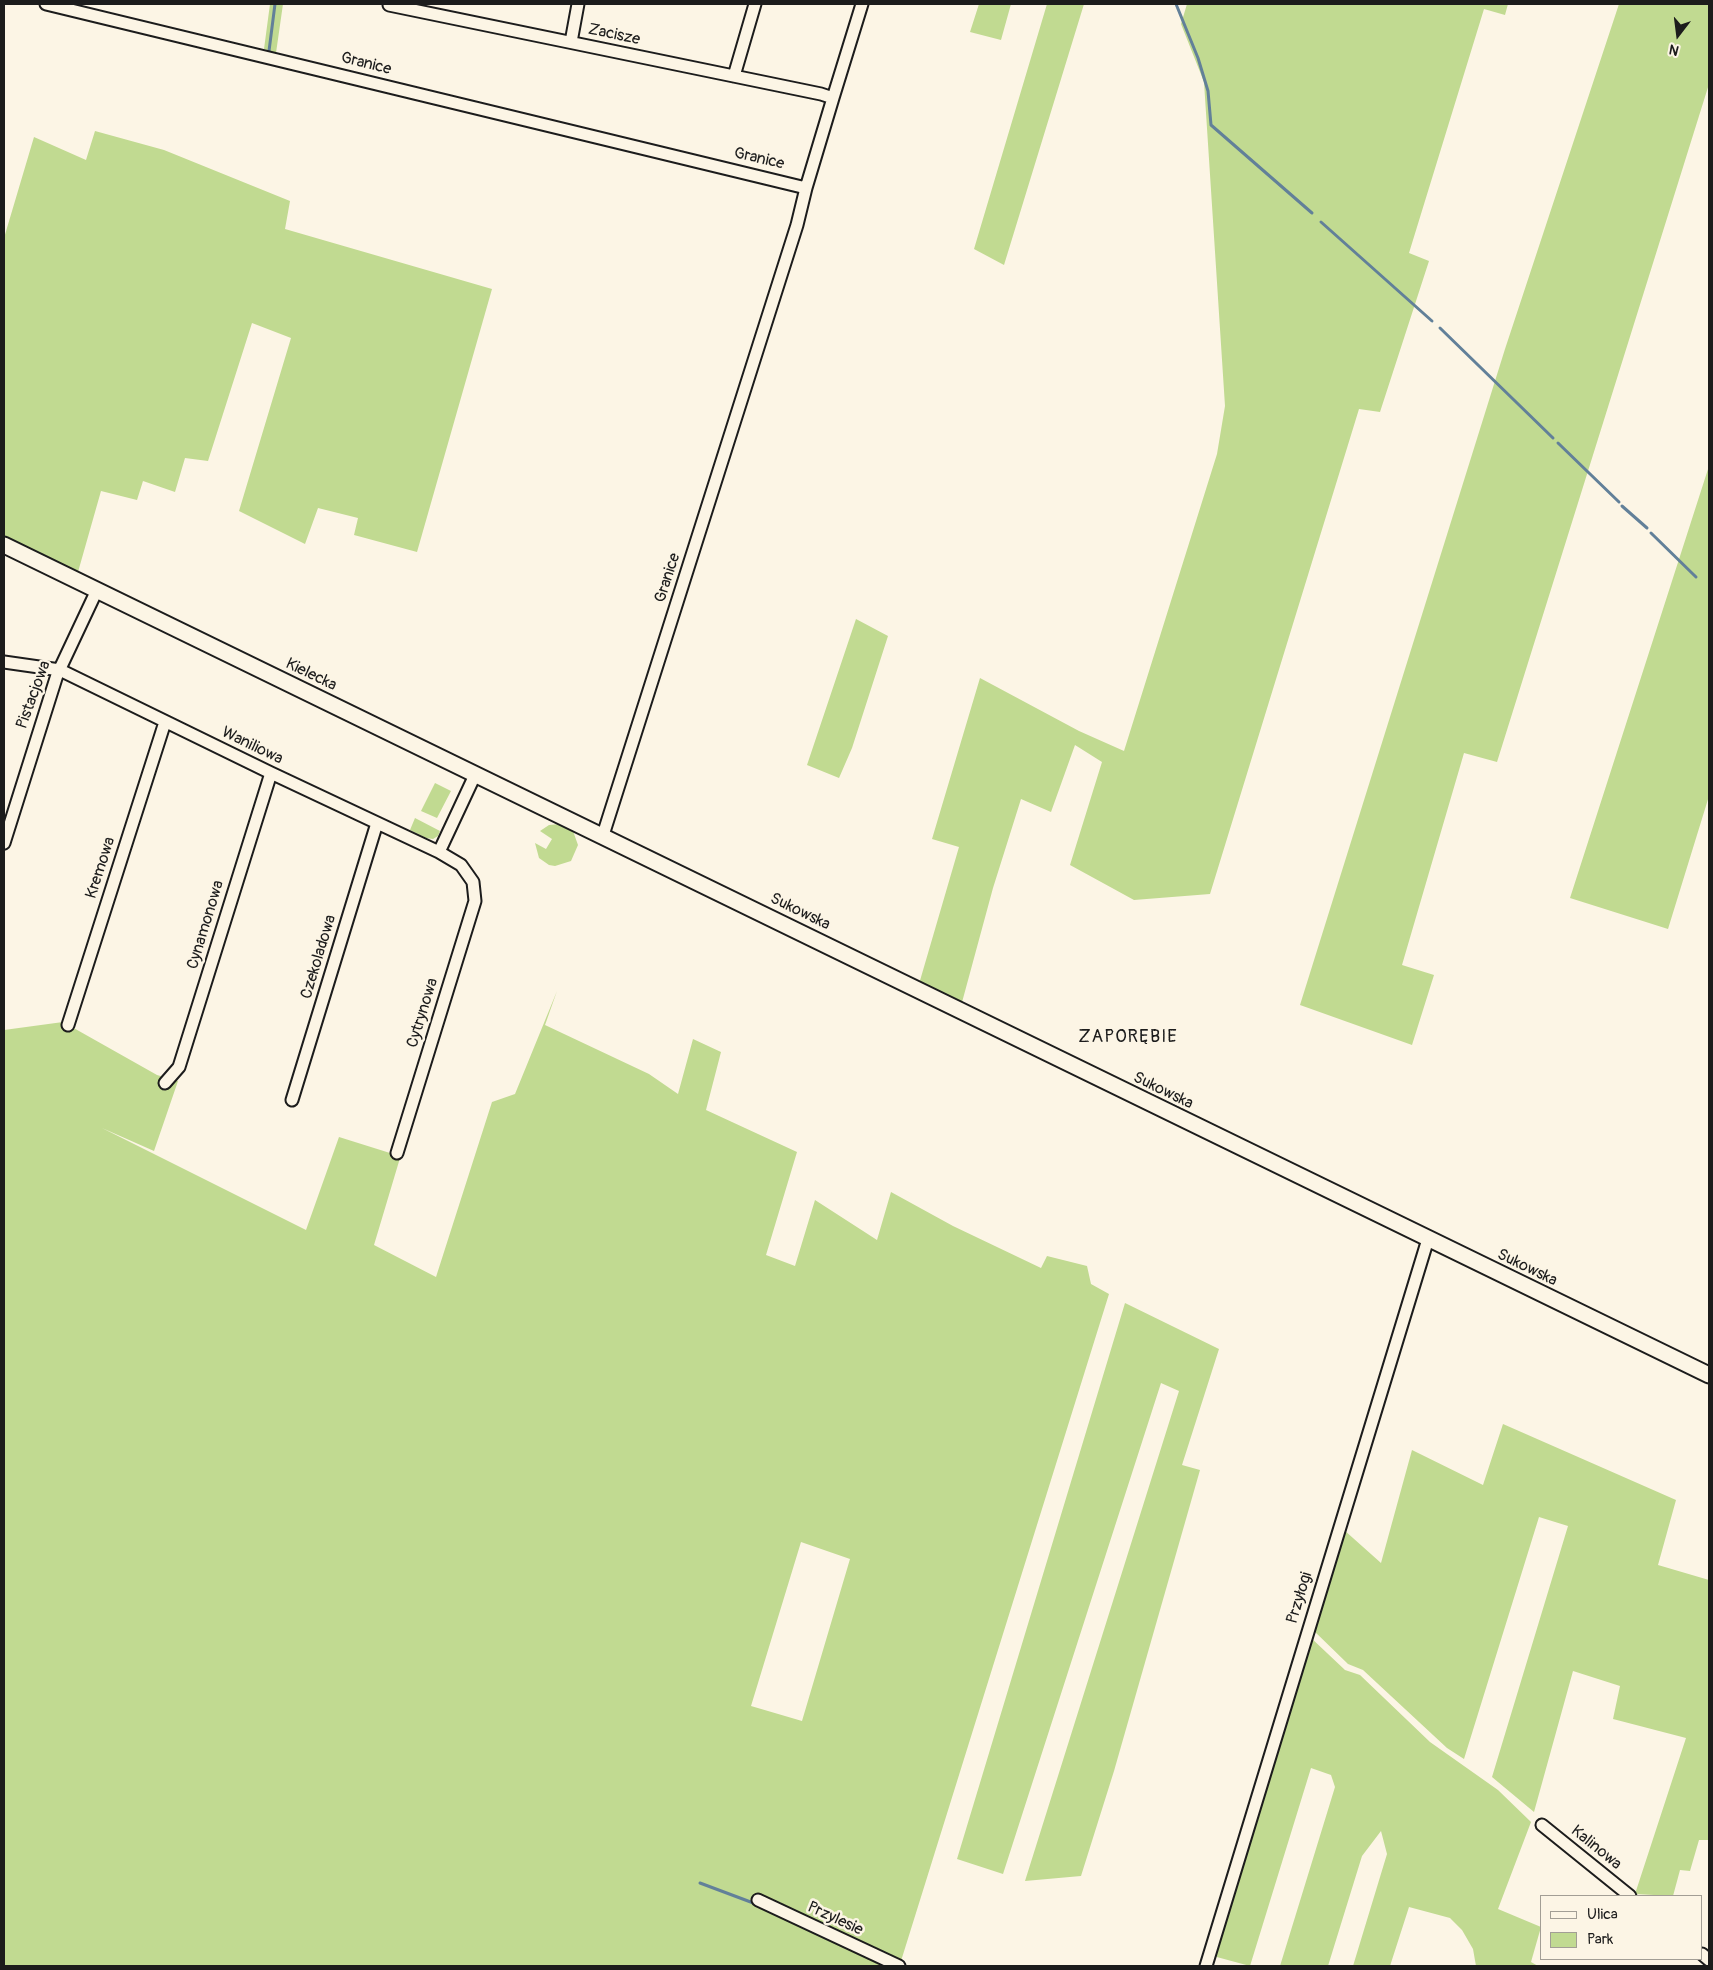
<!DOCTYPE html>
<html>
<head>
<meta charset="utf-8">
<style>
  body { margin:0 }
  #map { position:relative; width:1713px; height:1970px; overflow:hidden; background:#fcf5e5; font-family:Pangolin,sans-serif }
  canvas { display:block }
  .frame { position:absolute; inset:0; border:5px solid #1c1c1c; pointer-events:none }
  .legend { position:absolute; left:1540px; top:1895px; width:162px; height:65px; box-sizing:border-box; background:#fcf5e5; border:1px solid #a29e95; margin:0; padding:6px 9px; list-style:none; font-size:15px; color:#1c1c1c }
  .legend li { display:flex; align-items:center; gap:10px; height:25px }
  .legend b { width:25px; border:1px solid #a29e95 }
  .north { position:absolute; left:1653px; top:10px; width:50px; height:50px; -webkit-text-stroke:4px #fcf5e5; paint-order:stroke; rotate:195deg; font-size:14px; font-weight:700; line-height:20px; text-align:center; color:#1c1c1c }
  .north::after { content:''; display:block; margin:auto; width:18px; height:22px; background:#1c1c1c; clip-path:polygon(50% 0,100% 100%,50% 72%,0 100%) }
</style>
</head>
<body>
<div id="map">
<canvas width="1713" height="1970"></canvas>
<div class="frame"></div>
<ul class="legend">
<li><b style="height:6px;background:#fcf5e5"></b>Ulica</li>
<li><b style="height:14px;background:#c1da91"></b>Park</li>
</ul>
<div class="north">N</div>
</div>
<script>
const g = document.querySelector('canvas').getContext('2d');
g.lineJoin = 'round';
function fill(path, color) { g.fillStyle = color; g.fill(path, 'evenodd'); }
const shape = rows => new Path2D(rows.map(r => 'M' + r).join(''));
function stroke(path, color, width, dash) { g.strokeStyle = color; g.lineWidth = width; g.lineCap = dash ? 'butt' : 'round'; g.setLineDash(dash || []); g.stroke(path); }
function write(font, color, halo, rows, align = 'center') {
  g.font = font + ' Pangolin,sans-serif'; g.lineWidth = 5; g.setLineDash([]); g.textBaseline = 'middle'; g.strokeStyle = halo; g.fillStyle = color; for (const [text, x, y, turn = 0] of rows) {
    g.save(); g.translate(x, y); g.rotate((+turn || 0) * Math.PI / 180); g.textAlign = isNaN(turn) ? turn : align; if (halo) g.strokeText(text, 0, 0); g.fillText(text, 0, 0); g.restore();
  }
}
const green = shape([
  [270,4,283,4,276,53,264,49],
  [979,4,1011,4,1001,40,970,32],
  [1047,4,1084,4,1004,265,974,249],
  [1187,4,1508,4,1505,15,1484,9,1409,253,1429,261,1380,412,1359,409,1210,894,1134,900,1070,865,1102,762,1075,745,1051,812,1021,799,993,888,961,1006,919,984,959,847,932,839,980,678,1079,731,1124,751,1217,454,1225,406,1204,82,1181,24],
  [1619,4,1709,4,1709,84,1497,762,1464,753,1402,965,1434,975,1412,1045,1300,1005,1505,349],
  [95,131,164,150,290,201,285,229,492,289,417,552,354,535,358,518,318,508,305,544,239,511,291,338,252,323,208,461,185,458,175,492,143,481,137,500,101,491,78,572,4,536,4,238,34,137,86,160],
  [1709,466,1709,796,1668,929,1570,898],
  [856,619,888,636,852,748,839,778,807,765],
  [435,783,451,791,437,818,421,811],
  [415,818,440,831,438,836,433,839,426,838,410,830],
  [560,824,573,831,578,845,571,861,555,866,549,865,539,858,535,843,546,849,552,839,540,831,549,825],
  [557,991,545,1025,649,1074,678,1094,693,1039,721,1052,706,1110,797,1152,766,1255,795,1266,815,1200,877,1240,891,1192,953,1226,1041,1268,1047,1256,1087,1266,1091,1284,1109,1294,901,1961,898,1966,4,1966,4,1030,63,1022,157,1075,178,1081,154,1151,102,1128,306,1230,339,1137,390,1153,400,1158,374,1245,436,1277,492,1102,515,1094],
  [801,1542,850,1559,802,1721,751,1706],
  [1125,1303,1219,1349,1182,1465,1200,1470,1114,1771,1081,1876,1025,1881,1179,1391,1161,1383,1003,1874,957,1859],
  [1503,1424,1676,1500,1658,1565,1709,1580,1709,1840,1699,1840,1690,1871,1680,1870,1673,1896,1635,1894,1686,1738,1613,1719,1620,1686,1573,1671,1534,1812,1492,1777,1568,1526,1539,1517,1464,1759,1447,1748,1363,1670,1348,1664,1312,1629,1344,1530,1381,1563,1412,1450,1483,1485],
  [1309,1636,1345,1670,1360,1675,1430,1742,1498,1790,1531,1822,1498,1909,1541,1927,1531,1962,1538,1966,1476,1966,1473,1949,1462,1930,1450,1918,1409,1907,1390,1966,1353,1966,1387,1854,1381,1831,1362,1856,1328,1966,1280,1966,1335,1787,1331,1775,1311,1768,1250,1966,1213,1956]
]);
const stream = shape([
  [1176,4,1198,58,1208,91,1211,125,1312,213],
  [269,51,275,4],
  [1321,222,1432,321],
  [1440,328,1553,438],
  [1558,443,1619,502],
  [1622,506,1647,528],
  [1651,533,1696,577],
  [700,1883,756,1904]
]);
const minor = shape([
  [46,4,806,188,797,225,603,835],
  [389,5,821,94,833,98,806,188],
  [571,42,578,4],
  [734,76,755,4],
  [833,98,862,4],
  [4,662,60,670,271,773,439,852,461,865,473,882,475,901,397,1153],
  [4,843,57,675,97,590],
  [439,852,475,775],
  [68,1025,165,722],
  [165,1083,179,1067,271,773],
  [292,1100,377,823],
  [1542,1825,1630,1896],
  [758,1900,899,1966],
  [1702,1954,1709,1960],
  [1206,1966,1428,1239]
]);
const tertiary = shape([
  [4,545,1709,1375]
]);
const streetNames = [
  ["Zacisze",614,35,12],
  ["Granice",366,64,14],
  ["Granice",759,159,13],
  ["Granice",668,578,-72],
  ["Kielecka",311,675,26],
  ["Pistacjowa",34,695,-70],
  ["Waniliowa",252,746,26],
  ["Kremowa",101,868,-72],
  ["Sukowska",800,912,26],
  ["Cynamonowa",206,925,-73],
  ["Czekoladowa",319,957,-73],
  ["Cytrynowa",423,1013,-73],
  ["Sukowska",1163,1091,26],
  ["Sukowska",1527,1268,26],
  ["Przyłogi",1300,1598,-73],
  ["Kalinowa",1596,1848,39],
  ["Przylesie",835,1919,25]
];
const neighbourhoodNames = [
  ["ZAPORĘBIE",1128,1037]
];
fill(green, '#c1da91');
stroke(stream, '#628099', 3);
stroke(minor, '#1c1c1c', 15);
stroke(tertiary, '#1c1c1c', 19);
stroke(minor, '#fcf5e5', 11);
stroke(tertiary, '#fcf5e5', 15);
write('16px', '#1c1c1c', '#fcf5e5', streetNames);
g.letterSpacing = '1px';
write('18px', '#1c1c1c', '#fcf5e5', neighbourhoodNames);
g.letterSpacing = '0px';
</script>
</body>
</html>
